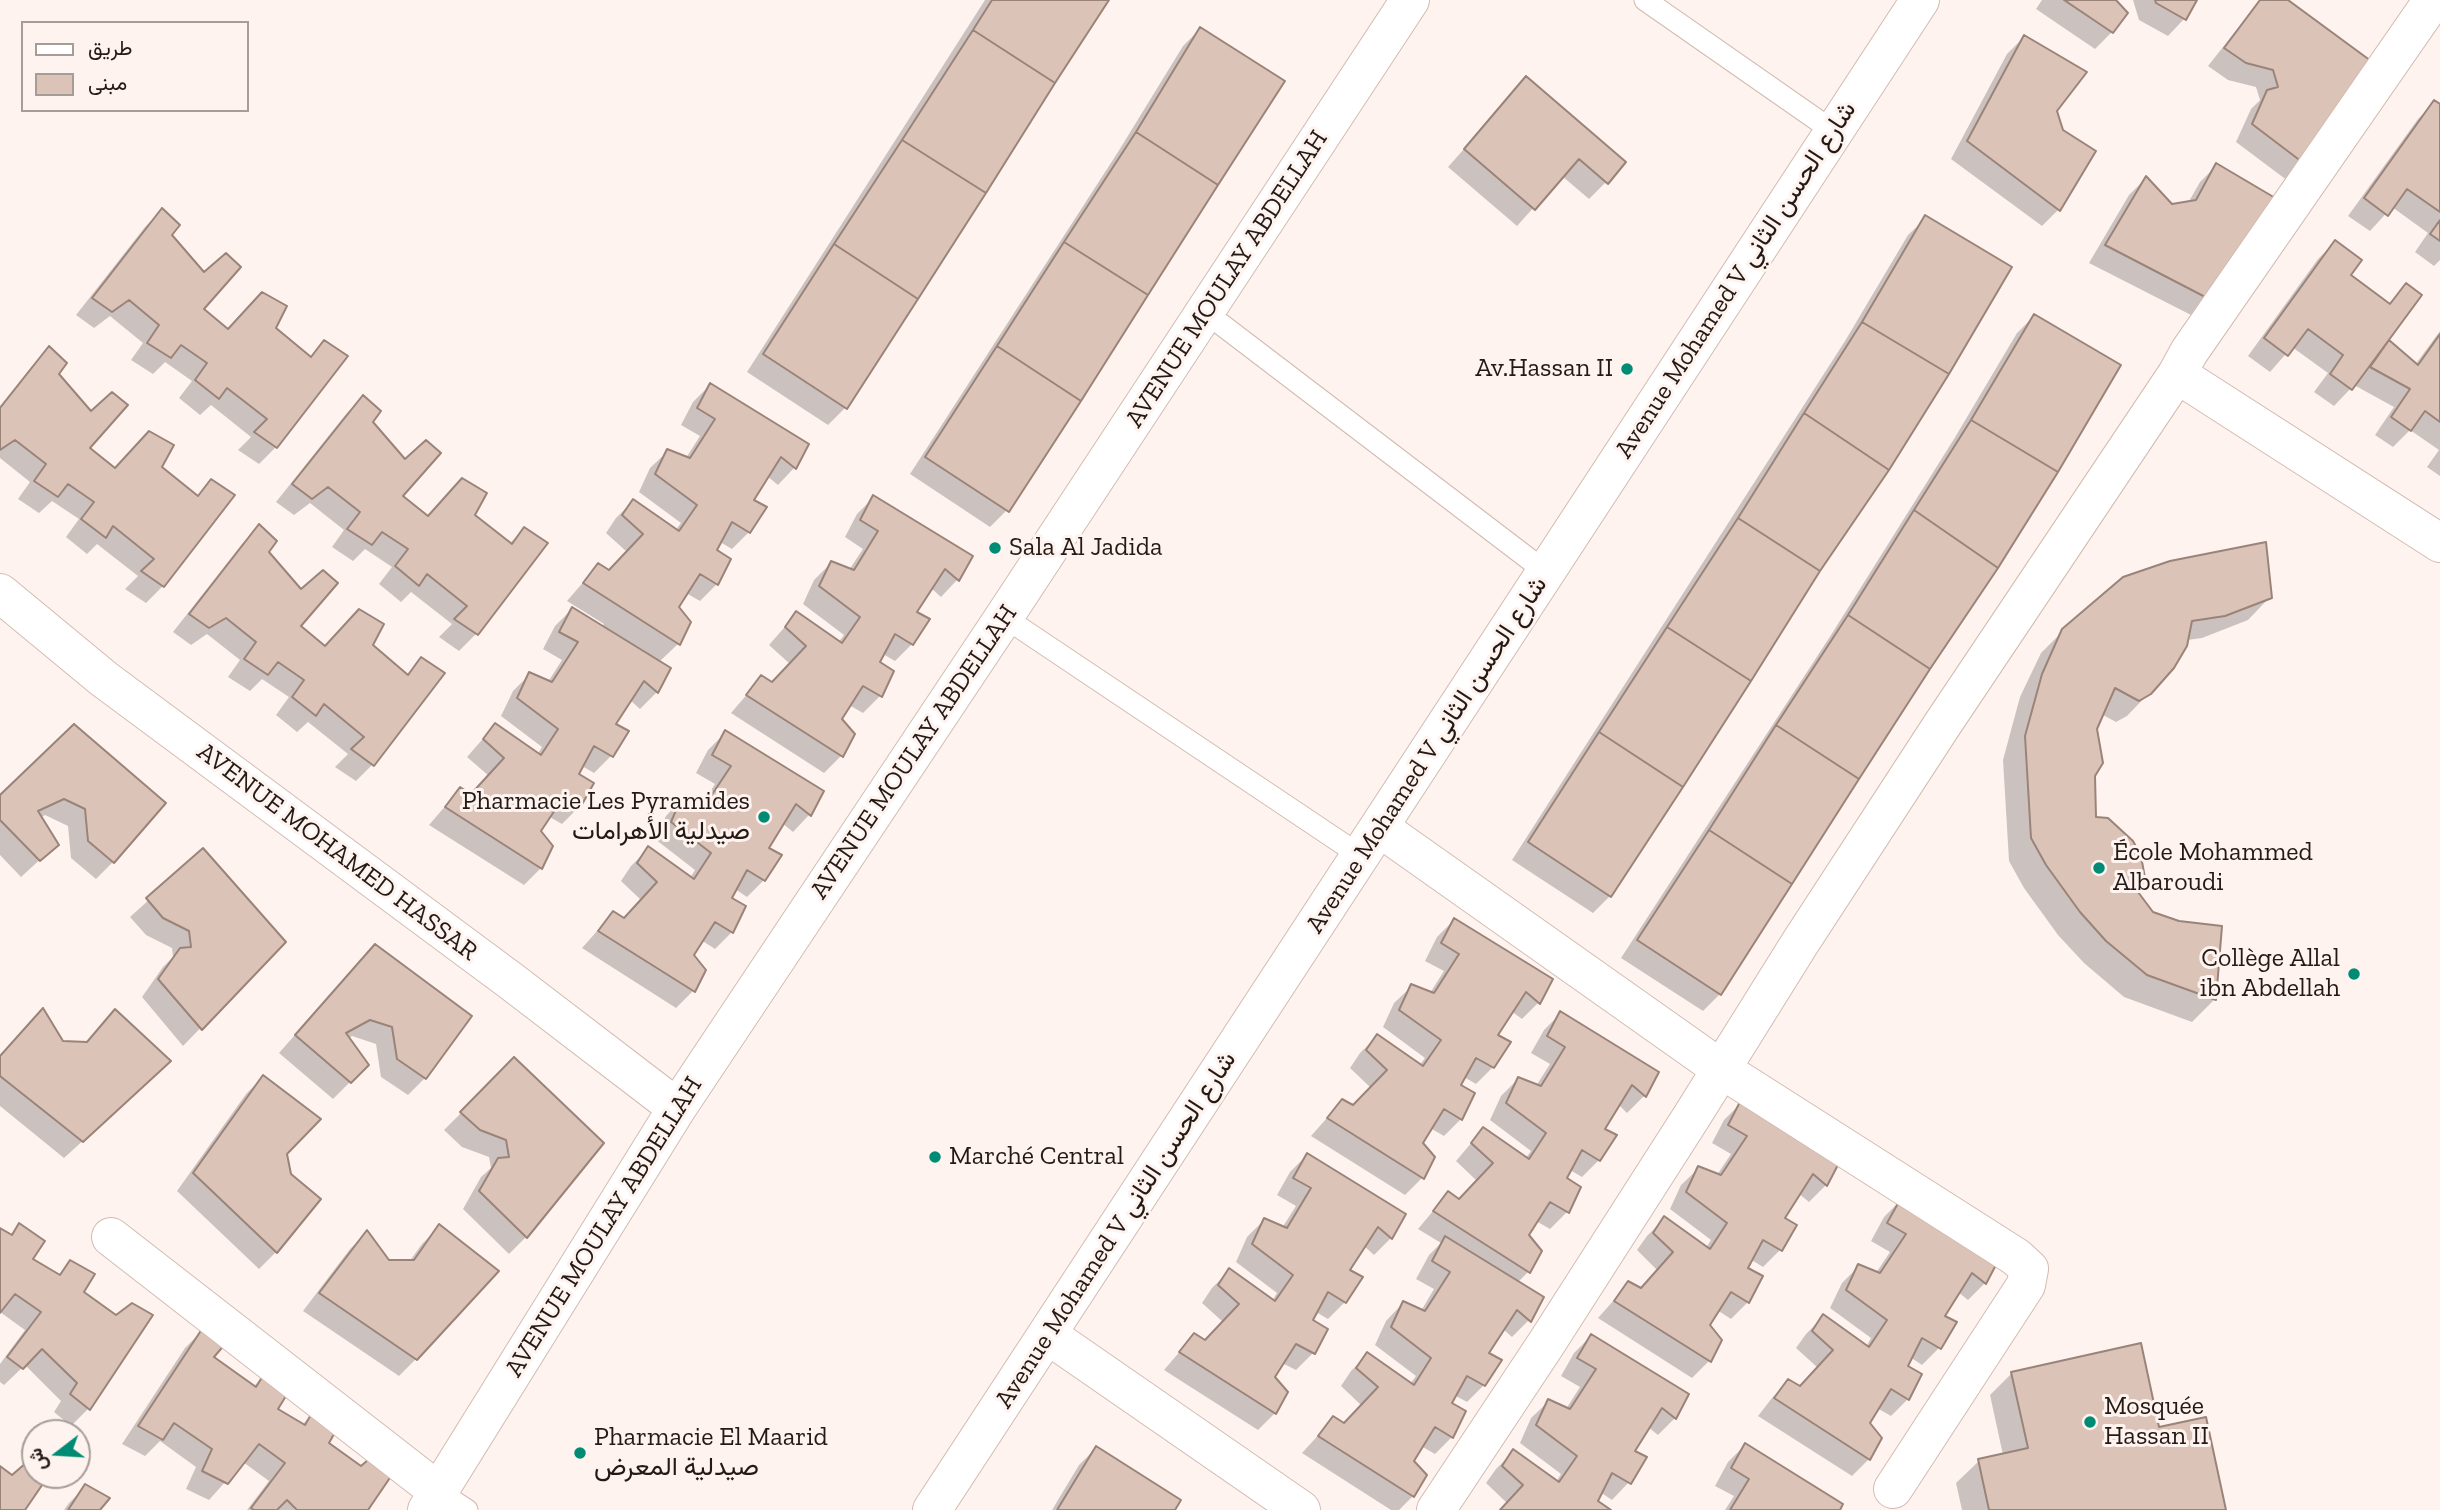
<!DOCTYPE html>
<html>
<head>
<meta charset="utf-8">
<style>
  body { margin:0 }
  #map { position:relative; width:2440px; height:1510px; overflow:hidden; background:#fef3ef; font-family:"Zilla Slab",Vazirmatn,serif }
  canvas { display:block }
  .legend { position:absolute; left:21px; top:21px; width:228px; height:91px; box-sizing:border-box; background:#fef3ef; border:2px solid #a69c98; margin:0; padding:9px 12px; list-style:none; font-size:21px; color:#231a16 }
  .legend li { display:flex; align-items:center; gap:14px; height:35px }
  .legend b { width:35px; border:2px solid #a69c98 }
  .north { position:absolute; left:21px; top:1419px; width:70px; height:70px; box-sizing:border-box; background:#fef3ef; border:2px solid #a69c98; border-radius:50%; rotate:253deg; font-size:19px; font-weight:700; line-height:28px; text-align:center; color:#231a16 }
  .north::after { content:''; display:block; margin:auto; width:24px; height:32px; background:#008c74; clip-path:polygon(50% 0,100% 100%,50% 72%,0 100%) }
</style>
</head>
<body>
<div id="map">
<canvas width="2440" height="1510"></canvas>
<ul class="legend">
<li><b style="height:9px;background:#fff"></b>طريق</li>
<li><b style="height:19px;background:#dcc3b8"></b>مبنى</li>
</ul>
<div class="north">ش</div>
</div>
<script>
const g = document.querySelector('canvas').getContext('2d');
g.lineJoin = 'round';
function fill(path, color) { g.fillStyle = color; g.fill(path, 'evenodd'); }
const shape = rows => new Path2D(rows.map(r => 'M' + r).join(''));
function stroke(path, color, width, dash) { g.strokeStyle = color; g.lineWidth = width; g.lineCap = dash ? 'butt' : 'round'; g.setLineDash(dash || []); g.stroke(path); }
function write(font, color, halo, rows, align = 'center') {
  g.font = font + ' "Zilla Slab",Vazirmatn,serif'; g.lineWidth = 6; g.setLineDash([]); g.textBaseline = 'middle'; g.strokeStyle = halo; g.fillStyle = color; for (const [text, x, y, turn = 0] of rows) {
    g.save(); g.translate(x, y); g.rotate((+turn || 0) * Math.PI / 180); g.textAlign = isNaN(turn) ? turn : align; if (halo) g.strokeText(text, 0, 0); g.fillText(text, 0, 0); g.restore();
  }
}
const shadow = shape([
  [985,0,1107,0,845,408,828,425,747,372],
  [2042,0,2114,0,2112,32,2095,49,2036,9],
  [2133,0,2195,0,2185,18,2168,36,2139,20],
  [2260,0,2285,0,2368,62,2288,181,2236,142,2251,109,2260,100,2256,87,2228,80,2208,66],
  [1200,29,1007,510,990,527,910,474,1118,152,1183,46],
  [2024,37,2055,110,2059,209,2042,226,1951,159,2007,54],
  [1527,78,1606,182,1589,199,1562,176,1517,226,1448,167],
  [2435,102,2440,106,2440,260,2434,266,2415,252,2428,233,2392,207,2370,231,2348,216,2418,119],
  [2217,165,2210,298,2193,316,2089,263,2129,195,2146,178,2172,206,2188,203,2200,182],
  [162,210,170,235,201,309,227,331,273,329,309,358,325,342,276,447,259,464,238,450,251,437,211,405,200,415,179,398,192,381,165,362,153,374,131,360,143,343,110,316,94,328,76,315,145,227],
  [1926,218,1819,570,1610,896,1593,913,1512,860,1845,341,1908,235],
  [2335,242,2349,276,2388,304,2406,286,2387,340,2415,365,2440,331,2440,476,2427,467,2439,450,2410,430,2393,447,2375,435,2394,407,2354,385,2334,406,2314,392,2328,373,2292,347,2270,372,2248,356,2318,259],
  [2034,316,1720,994,1703,1011,1621,958,1831,635,1954,439,2017,333],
  [49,349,57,374,88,448,114,470,160,467,196,497,211,482,163,586,146,603,125,589,138,576,97,544,87,554,66,537,79,519,52,501,39,513,18,499,30,482,0,458,0,406,32,366],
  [710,385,807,444,794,468,778,485,767,476,752,501,749,532,732,549,720,542,715,551,717,584,700,601,686,593,677,607,678,644,659,662,657,692,640,709,630,700,614,725,611,756,594,773,582,766,577,775,591,783,579,807,562,824,548,816,538,832,541,868,524,885,429,825,460,789,471,796,489,776,467,757,495,725,537,755,542,747,501,716,513,691,530,674,548,682,562,660,543,649,555,626,572,609,602,627,604,624,567,601,598,565,609,572,627,552,606,533,616,518,633,501,675,531,681,523,639,492,650,468,668,451,686,458,700,436,681,425,693,402],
  [363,397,370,422,401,496,427,518,473,515,509,544,524,529,546,543,476,634,459,651,439,637,452,624,411,592,401,602,379,584,392,567,365,549,353,561,332,547,344,530,310,503,294,515,276,502,346,414],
  [874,497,970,556,957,580,941,597,931,588,915,613,912,644,895,661,883,654,878,663,892,672,880,696,863,713,849,705,840,720,853,734,841,756,824,773,731,713,761,678,772,684,790,664,769,645,797,613,838,643,844,635,803,604,814,580,831,563,849,570,863,549,845,537,857,514],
  [259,527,267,552,298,626,324,648,370,645,406,675,422,660,373,764,356,781,335,767,348,754,308,722,297,732,276,715,289,697,262,679,250,691,228,677,240,660,207,634,191,645,173,632,242,544],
  [2270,597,2248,620,2202,638,2187,640,2150,692,2127,716,2116,722,2101,714,2095,729,2094,819,2136,892,2152,913,2179,923,2220,928,2214,1000,2192,1022,2124,997,2084,963,2058,935,2024,888,2009,861,2003,760,2020,697,2041,653,2064,630],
  [74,727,113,862,96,879,71,858,68,826,45,815,40,818,57,844,21,877,0,855,0,798],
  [725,733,822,792,809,815,793,832,782,823,767,848,764,880,747,897,735,889,730,898,732,932,715,949,701,940,692,955,704,970,693,991,676,1008,582,948,613,913,624,920,641,900,621,881,631,866,648,849,690,878,695,870,655,839,666,816,683,798,701,806,715,784,696,773,708,750],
  [203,851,284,942,183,1046,142,997,163,967,173,957,172,948,146,935,130,917],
  [1454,920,1538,1003,1522,1019,1511,1011,1496,1036,1493,1067,1476,1084,1464,1077,1459,1086,1461,1119,1444,1136,1430,1128,1421,1143,1433,1158,1422,1178,1405,1195,1311,1136,1342,1101,1353,1107,1371,1088,1350,1068,1360,1053,1377,1036,1419,1066,1425,1058,1383,1027,1394,1003,1412,986,1430,993,1444,971,1425,961,1437,937],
  [358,963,425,1078,408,1095,381,1077,376,1044,352,1036,348,1039,367,1065,333,1099,279,1053],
  [115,1011,152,1078,64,1158,0,1106,0,1056,62,1042,85,1044],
  [1561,1013,1657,1072,1644,1096,1627,1113,1618,1104,1602,1129,1599,1160,1582,1177,1570,1170,1565,1179,1579,1187,1567,1212,1550,1229,1536,1221,1527,1236,1529,1271,1517,1283,1541,1298,1529,1320,1512,1337,1503,1329,1486,1354,1484,1385,1467,1402,1454,1395,1450,1404,1452,1437,1435,1454,1421,1446,1412,1461,1425,1475,1413,1496,1399,1510,1391,1510,1302,1453,1333,1419,1344,1425,1362,1406,1341,1386,1351,1371,1368,1354,1410,1384,1416,1376,1375,1345,1386,1321,1403,1303,1421,1311,1434,1289,1416,1279,1429,1255,1441,1243,1418,1229,1448,1193,1459,1200,1477,1181,1456,1161,1483,1129,1525,1159,1531,1151,1490,1120,1501,1096,1518,1079,1536,1086,1550,1064,1531,1053,1544,1030],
  [514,1060,601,1143,526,1237,509,1254,463,1209,481,1177,491,1168,489,1157,462,1147,444,1130],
  [263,1077,276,1252,259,1269,177,1191,246,1094],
  [1741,1103,1838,1162,1826,1185,1809,1202,1798,1193,1783,1218,1780,1250,1763,1267,1750,1259,1745,1269,1748,1302,1731,1319,1717,1310,1708,1325,1720,1340,1709,1361,1692,1378,1598,1318,1629,1283,1640,1289,1657,1270,1637,1250,1647,1236,1664,1219,1706,1248,1711,1240,1670,1209,1681,1185,1699,1168,1717,1175,1731,1154,1712,1143,1724,1120],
  [1307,1155,1403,1214,1391,1238,1374,1255,1364,1246,1348,1271,1345,1302,1328,1319,1316,1312,1311,1320,1325,1329,1313,1353,1296,1370,1282,1363,1273,1378,1275,1413,1258,1430,1164,1370,1194,1335,1205,1342,1223,1322,1202,1303,1212,1288,1229,1271,1272,1301,1277,1293,1236,1262,1247,1237,1264,1220,1282,1228,1296,1206,1277,1195,1290,1172],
  [1901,1200,1997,1260,1985,1283,1968,1300,1958,1292,1942,1317,1940,1347,1922,1365,1910,1357,1906,1366,1920,1375,1908,1399,1891,1416,1877,1408,1867,1423,1869,1459,1852,1476,1758,1416,1772,1398,1789,1381,1799,1388,1818,1368,1796,1348,1806,1334,1823,1317,1866,1347,1871,1338,1830,1308,1842,1283,1859,1266,1876,1273,1890,1252,1871,1241,1884,1217],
  [19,1225,31,1259,58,1275,70,1263,82,1293,116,1317,151,1316,88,1409,71,1426,54,1412,61,1401,25,1365,4,1385,0,1382,0,1364,25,1330,0,1312,0,1230,9,1236],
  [439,1227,416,1359,399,1376,303,1311,350,1249,367,1232,388,1262,409,1262,422,1244],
  [202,1331,211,1358,253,1387,264,1376,275,1410,302,1425,314,1413,326,1443,366,1510,247,1510,269,1481,243,1462,209,1500,186,1489,196,1467,160,1441,145,1456,122,1444,185,1348],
  [1591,1336,1687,1395,1675,1418,1658,1435,1648,1427,1632,1452,1629,1482,1612,1500,1600,1492,1595,1501,1609,1510,1501,1510,1507,1503,1486,1483,1496,1469,1513,1452,1556,1482,1561,1474,1520,1443,1531,1418,1549,1401,1566,1409,1580,1387,1561,1376,1574,1353],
  [2012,1373,2158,1429,2224,1510,1962,1510,1956,1483,1979,1461,2003,1455,1990,1395],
  [1745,1445,1838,1510,1725,1510,1734,1496,1715,1486,1728,1462],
  [1096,1448,1173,1510,1052,1510,1079,1465],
  [86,1486,97,1510,64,1510,69,1503]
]);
const building = shape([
  [992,0,1109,0,1055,83,973,30,992,0],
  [2064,0,2116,0,2128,13,2113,33,2064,0],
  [2155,0,2197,0,2186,20,2156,3,2155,0],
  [2260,0,2288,0,2371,61,2306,165,2252,124,2267,90,2278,87,2273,70,2246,63,2224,48,2260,0],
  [1200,27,1285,81,1218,185,1136,132,1200,27],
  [973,30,1055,83,986,193,902,140,973,30],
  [2024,35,2087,72,2057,111,2063,130,2096,151,2060,211,1967,141,2024,35],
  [1526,76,1626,162,1608,184,1579,159,1535,210,1464,149,1526,76],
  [2434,100,2440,104,2440,212,2407,189,2388,216,2364,198,2434,100],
  [1136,132,1218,185,1148,295,1064,242,1136,132],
  [902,140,986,193,918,299,834,244,902,140],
  [2216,163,2282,202,2211,300,2105,245,2146,176,2172,204,2196,200,2216,163],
  [162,208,180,225,172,235,204,272,226,253,241,267,204,309,228,329,262,292,287,306,276,328,311,357,324,340,348,356,277,448,254,432,267,419,227,388,219,399,195,380,207,363,181,345,171,358,147,343,159,325,129,300,112,312,92,298,162,208],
  [1925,215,2012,267,1949,374,1862,322,1925,215],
  [2440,220,2440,241,2430,234,2440,220],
  [2335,240,2362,260,2351,275,2390,304,2406,283,2422,295,2352,390,2330,374,2343,355,2308,329,2288,356,2264,338,2335,240],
  [1064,242,1148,295,1081,401,997,346,1064,242],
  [834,244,918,299,847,409,763,354,834,244],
  [2034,314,2121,365,2058,472,1971,420,2034,314],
  [1862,322,1949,374,1889,470,1804,413,1862,322],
  [2440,334,2440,422,2425,411,2411,431,2391,417,2410,389,2370,367,2389,340,2418,365,2440,334],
  [49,346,67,363,59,374,91,411,112,392,128,405,90,448,115,468,149,431,174,445,162,467,198,496,211,479,235,495,164,587,141,571,154,559,113,526,106,538,81,519,94,502,68,484,58,497,34,481,46,464,15,440,0,450,0,408,49,346],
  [997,346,1081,401,1009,512,925,457,997,346],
  [710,383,809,444,796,469,781,457,754,500,767,507,750,533,732,522,717,550,731,559,718,585,700,574,679,607,691,622,680,645,583,583,598,563,609,570,643,534,622,515,633,499,679,531,697,505,655,474,667,449,690,458,715,419,697,408,710,383],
  [363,395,381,411,373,422,405,459,426,440,441,453,403,496,428,516,462,478,487,493,475,515,512,544,524,527,548,543,478,635,454,619,467,606,427,574,419,586,395,566,408,549,382,532,372,545,347,529,360,512,328,487,312,499,292,484,363,395],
  [1804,413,1889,470,1820,571,1738,518,1804,413],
  [1971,420,2058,472,1998,568,1914,510,1971,420],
  [873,495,973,556,959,581,945,569,917,612,930,619,913,645,895,634,880,662,894,671,882,697,863,686,842,719,855,734,843,757,746,695,761,675,772,682,806,646,785,627,796,611,842,643,860,617,819,586,831,561,854,570,878,531,860,520,873,495],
  [1914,510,1998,568,1930,669,1848,615,1914,510],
  [1738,518,1820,571,1751,681,1667,627,1738,518],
  [259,524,277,541,269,552,301,589,323,570,338,583,301,626,325,646,359,609,384,624,373,645,408,675,421,657,445,673,374,766,351,749,364,737,324,704,316,716,292,697,304,680,278,662,268,675,244,659,256,642,226,618,209,628,189,614,259,524],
  [2266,542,2272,598,2225,616,2192,621,2187,646,2174,668,2151,694,2139,701,2115,688,2097,729,2103,763,2095,776,2096,817,2108,818,2133,841,2141,856,2145,878,2138,892,2153,912,2179,921,2222,926,2216,1000,2147,975,2106,941,2080,912,2046,865,2031,838,2025,736,2042,674,2062,629,2123,577,2170,561,2266,542],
  [572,607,671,668,658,693,644,681,616,724,629,731,613,757,594,746,579,774,594,783,580,808,563,798,541,831,553,846,542,869,445,807,460,787,471,794,504,758,483,739,495,723,541,755,558,729,517,698,529,672,552,682,578,642,559,632,572,607],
  [1848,615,1930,669,1859,779,1776,725,1848,615],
  [1667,627,1751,681,1683,787,1599,732,1667,627],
  [74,724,166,803,114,863,88,841,85,809,64,799,38,811,59,845,40,861,0,820,0,795,74,724],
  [1776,725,1859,779,1792,884,1709,830,1776,725],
  [725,730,824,791,811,816,796,804,769,848,782,855,765,881,747,870,732,898,746,906,733,933,715,922,694,955,706,970,695,992,598,931,613,911,624,918,657,882,637,863,648,846,694,879,711,853,671,822,682,796,705,805,731,766,712,755,725,730],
  [1599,732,1683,787,1611,897,1528,842,1599,732],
  [1709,830,1792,884,1721,995,1637,940,1709,830],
  [203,848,286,942,202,1030,158,979,180,948,191,947,189,931,163,918,146,898,203,848],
  [1454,918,1553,979,1540,1004,1526,992,1498,1035,1511,1042,1494,1068,1476,1058,1461,1085,1475,1093,1462,1120,1444,1109,1423,1143,1435,1157,1424,1179,1327,1118,1342,1099,1353,1105,1387,1070,1366,1050,1377,1034,1423,1066,1441,1040,1399,1010,1411,984,1434,993,1459,954,1441,943,1454,918],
  [375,944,472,1016,426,1079,397,1059,392,1027,370,1020,346,1033,369,1065,351,1083,295,1035,375,944],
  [43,1008,63,1041,87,1042,115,1009,171,1061,83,1142,0,1076,0,1056,43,1008],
  [1560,1011,1659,1072,1646,1097,1632,1085,1605,1129,1617,1135,1600,1161,1582,1150,1567,1178,1581,1187,1569,1213,1550,1202,1529,1235,1542,1251,1530,1273,1433,1211,1448,1191,1459,1199,1493,1163,1471,1143,1483,1127,1529,1159,1546,1133,1506,1103,1518,1077,1541,1086,1565,1047,1547,1036,1560,1011],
  [514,1057,604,1143,527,1238,479,1191,498,1158,509,1157,506,1140,480,1130,460,1112,514,1057],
  [263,1075,321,1119,287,1154,291,1174,321,1199,277,1253,193,1173,263,1075],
  [1741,1100,1840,1161,1827,1186,1813,1174,1785,1218,1797,1225,1782,1251,1763,1240,1748,1268,1763,1276,1749,1303,1731,1292,1710,1325,1722,1340,1711,1362,1614,1301,1628,1281,1641,1288,1673,1252,1653,1233,1664,1216,1710,1249,1727,1223,1686,1192,1698,1166,1721,1175,1747,1136,1728,1125,1741,1100],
  [1307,1153,1406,1214,1392,1239,1378,1227,1350,1270,1363,1277,1346,1303,1328,1292,1313,1320,1328,1329,1315,1354,1296,1344,1275,1377,1288,1392,1276,1414,1179,1352,1194,1333,1205,1340,1239,1304,1218,1285,1229,1268,1275,1301,1293,1275,1252,1244,1264,1218,1287,1228,1311,1188,1293,1178,1307,1153],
  [1901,1198,1999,1259,1986,1284,1972,1273,1945,1316,1957,1322,1941,1349,1922,1338,1908,1366,1922,1374,1909,1400,1891,1389,1870,1423,1882,1438,1870,1460,1774,1398,1788,1379,1800,1386,1833,1350,1812,1331,1823,1314,1869,1347,1887,1320,1846,1290,1858,1264,1880,1273,1906,1234,1887,1223,1901,1198],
  [19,1223,45,1241,33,1259,60,1275,70,1260,95,1274,84,1292,116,1315,132,1303,153,1315,90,1410,70,1394,77,1383,42,1349,23,1369,7,1357,41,1312,15,1294,0,1313,0,1228,12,1235,19,1223],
  [439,1224,499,1271,417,1360,319,1293,367,1230,389,1260,414,1260,439,1224],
  [1445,1236,1544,1297,1531,1322,1517,1310,1489,1353,1502,1360,1485,1386,1467,1376,1452,1403,1466,1411,1453,1438,1435,1427,1414,1461,1427,1475,1414,1497,1318,1436,1333,1416,1344,1423,1378,1387,1356,1368,1367,1352,1414,1385,1431,1358,1391,1327,1403,1301,1425,1311,1450,1272,1432,1261,1445,1236],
  [202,1329,226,1343,214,1357,256,1387,264,1374,289,1391,278,1409,305,1425,313,1411,339,1425,329,1443,361,1466,376,1453,398,1466,368,1510,297,1510,287,1500,277,1510,254,1510,251,1508,285,1463,259,1444,228,1484,202,1471,212,1449,174,1423,163,1440,138,1426,202,1329],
  [1591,1334,1689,1394,1676,1419,1662,1408,1635,1451,1647,1457,1631,1484,1612,1473,1598,1501,1611,1510,1500,1510,1523,1485,1502,1466,1513,1449,1559,1482,1577,1456,1536,1425,1548,1399,1570,1409,1596,1369,1577,1358,1591,1334],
  [2141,1343,2159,1427,2206,1417,2226,1510,1989,1510,1978,1459,2028,1448,2011,1372,2141,1343],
  [1745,1443,1843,1504,1840,1510,1730,1510,1749,1479,1731,1468,1745,1443],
  [1096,1446,1181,1500,1175,1510,1057,1510,1096,1446],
  [27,1462,35,1467,35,1475,49,1475,25,1510,0,1510,0,1466,12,1475,27,1462],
  [85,1484,110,1498,100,1510,68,1510,85,1484]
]);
const lane = shape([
  [1645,0,1833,131],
  [1205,312,1546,572],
  [1004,617,1361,856],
  [439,1492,467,1510]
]);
const street = shape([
  [2177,374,2440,543],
  [0,593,104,679,511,981,677,1108],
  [1380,828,1721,1069,2016,1257,2029,1269,2026,1285,1893,1489],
  [111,1237,439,1492],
  [1048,1335,1301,1510],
  [427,1510,677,1108,1004,617,1410,0],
  [1436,1510,1546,1344,1692,1116,1800,943,1942,725,2177,374,2189,352,2433,0]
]);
const secondary = shape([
  [932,1510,1920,0]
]);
const markers = [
  [1627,369,7,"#008c74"],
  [995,548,7,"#008c74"],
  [764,817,7,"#008c74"],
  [2099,868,7,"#008c74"],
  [2354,974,7,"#008c74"],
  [935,1157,7,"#008c74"],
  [2090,1422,7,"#008c74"],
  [580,1453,7,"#008c74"]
];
const streetNames = [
  ["AVENUE MOULAY ABDELLAH",1227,279,-57],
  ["Avenue Mohamed V شارع الحسن الثاني",1736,280,-57],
  ["AVENUE MOULAY ABDELLAH",914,752,-56],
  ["Avenue Mohamed V شارع الحسن الثاني",1427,755,-57],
  ["AVENUE MOHAMED HASSAR",337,852,37],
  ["AVENUE MOULAY ABDELLAH",604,1227,-58],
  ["Avenue Mohamed V شارع الحسن الثاني",1116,1230,-57]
];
const poiNames = [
  ["Av.Hassan II",1613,369,"right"],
  ["Sala Al Jadida",1009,548],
  ["Pharmacie Les Pyramides",750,802,"right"],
  ["صيدلية الأهرامات",750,832,"right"],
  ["École Mohammed",2113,853],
  ["Albaroudi",2113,883],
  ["Collège Allal",2340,959,"right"],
  ["ibn Abdellah",2340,989,"right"],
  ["Marché Central",949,1157],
  ["Mosquée",2104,1407],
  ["Hassan II",2104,1437],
  ["Pharmacie El Maarid",594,1438],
  ["صيدلية المعرض",594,1468]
];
fill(shadow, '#0003');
fill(building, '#dcc3b8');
stroke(building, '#9a8378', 2);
stroke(lane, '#d3bbb0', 23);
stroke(street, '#d3bbb0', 40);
stroke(secondary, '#d3bbb0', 40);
stroke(lane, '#fff', 21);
stroke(street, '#fff', 38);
stroke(secondary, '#fff', 38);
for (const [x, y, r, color] of markers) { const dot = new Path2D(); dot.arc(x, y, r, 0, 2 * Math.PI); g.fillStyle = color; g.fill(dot); stroke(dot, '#fef3ef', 2.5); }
write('26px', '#231a16', '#fef3ef', streetNames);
write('26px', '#231a16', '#fef3ef', poiNames, 'left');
</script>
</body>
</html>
